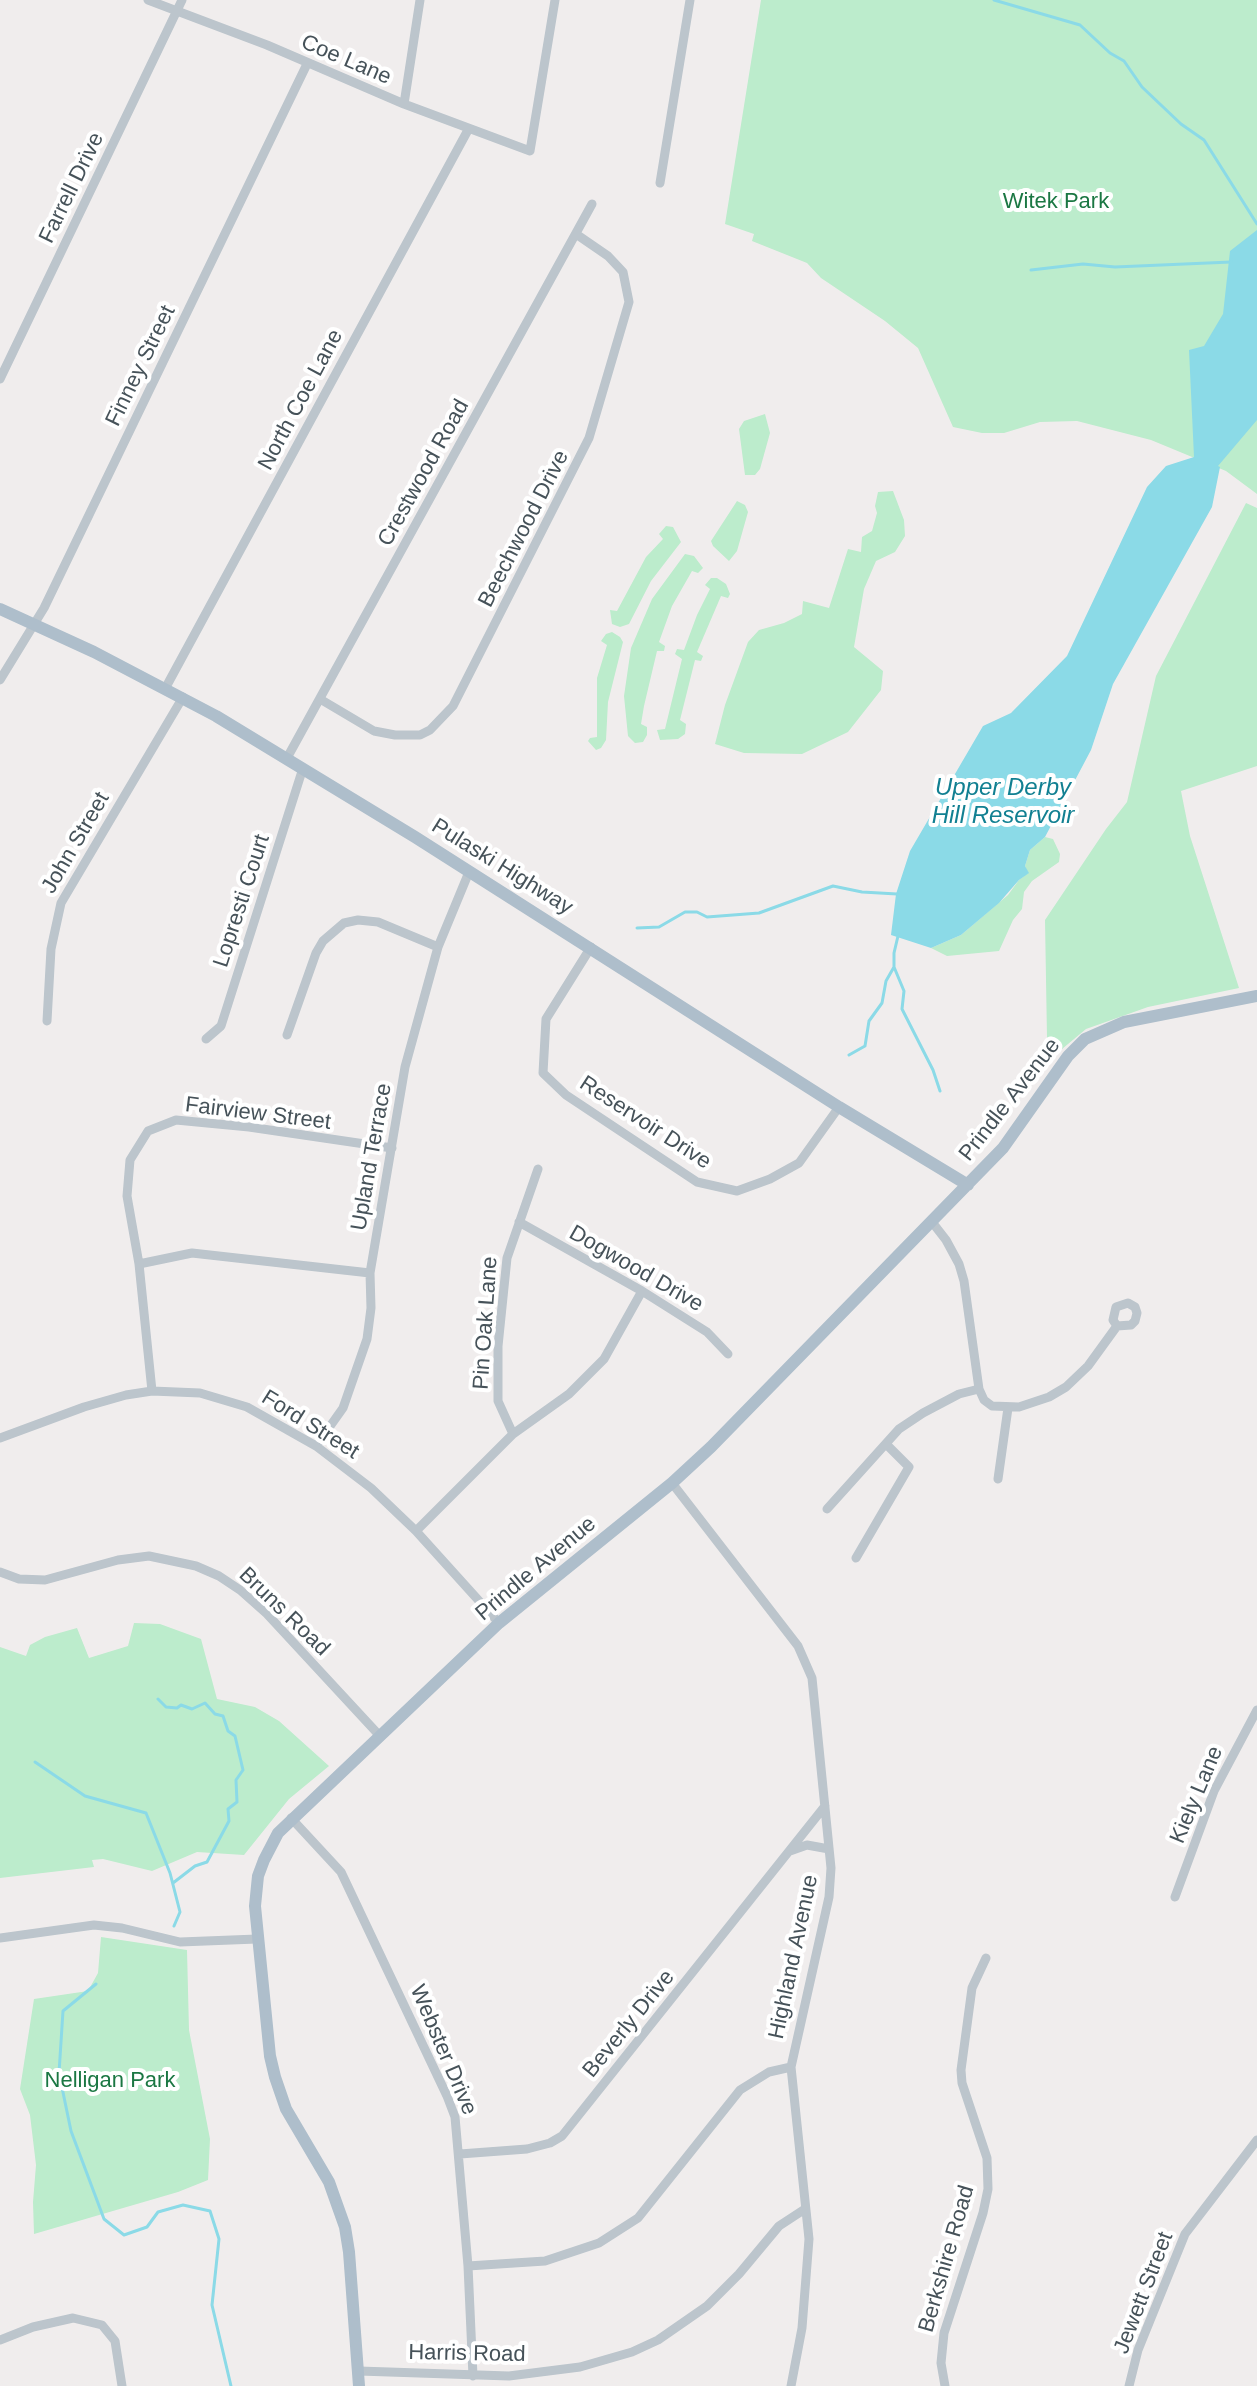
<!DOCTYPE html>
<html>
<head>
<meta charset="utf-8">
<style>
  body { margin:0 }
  canvas { display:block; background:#f0eded }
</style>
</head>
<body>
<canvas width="1257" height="2386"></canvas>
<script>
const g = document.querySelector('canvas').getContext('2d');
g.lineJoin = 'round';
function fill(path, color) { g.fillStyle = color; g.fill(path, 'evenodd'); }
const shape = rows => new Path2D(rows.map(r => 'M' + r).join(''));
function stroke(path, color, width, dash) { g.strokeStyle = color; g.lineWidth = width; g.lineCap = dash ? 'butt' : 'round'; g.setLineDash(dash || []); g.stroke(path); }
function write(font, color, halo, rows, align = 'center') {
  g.font = font + ' Arial,sans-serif'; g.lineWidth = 8; g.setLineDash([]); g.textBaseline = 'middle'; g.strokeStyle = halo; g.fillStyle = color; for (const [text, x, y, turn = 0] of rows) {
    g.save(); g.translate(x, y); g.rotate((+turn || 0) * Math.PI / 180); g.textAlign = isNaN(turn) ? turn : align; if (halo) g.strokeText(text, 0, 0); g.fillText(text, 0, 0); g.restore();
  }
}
const green = shape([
  [761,0,1257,0,1257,494,1226,471,1151,440,1077,421,1040,422,1004,433,982,433,953,427,918,348,885,321,821,278,807,263,752,241,754,234,725,224],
  [765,414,770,433,760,469,755,475,745,475,739,429,744,421],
  [893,491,904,520,905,536,895,552,876,561,864,589,854,647,883,671,881,690,848,732,802,754,744,753,715,744,725,705,748,642,759,630,784,623,802,614,803,601,829,608,848,549,861,552,862,537,872,531,877,513,875,506,878,492],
  [737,501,745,505,748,512,737,551,729,561,713,546,711,541],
  [1246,503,1257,508,1257,766,1181,791,1190,836,1239,988,1148,1007,1086,1029,1062,1049,1047,1038,1045,920,1106,829,1127,802,1156,676],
  [666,526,673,527,681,542,651,581,629,624,620,627,612,624,610,610,617,611,646,557,663,539,659,534],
  [685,554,694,556,703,568,698,573,692,571,672,606,659,642,665,646,664,651,657,651,644,706,641,724,647,727,647,735,643,742,635,743,628,736,624,696,631,648,652,599],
  [711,578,717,578,726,584,730,594,728,598,721,596,697,652,703,656,701,661,695,660,680,720,686,724,685,734,678,739,660,740,657,730,665,729,682,659,675,654,677,649,684,650,697,615,710,589,705,585],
  [612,632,620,637,623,642,608,702,606,740,601,748,596,750,588,741,590,738,597,737,597,678,607,645,601,641,606,634],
  [1045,837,1053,839,1060,854,1059,862,1032,881,1024,892,1022,909,1013,920,999,951,947,956,931,948,961,935,1008,895,1019,880,1028,873,1025,866,1030,850],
  [134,1623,160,1624,201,1639,217,1699,255,1707,279,1721,329,1766,289,1799,244,1855,197,1852,152,1871,103,1859,92,1860,94,1867,0,1878,0,1647,26,1656,30,1645,45,1637,77,1628,89,1658,128,1646],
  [101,1937,187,1950,189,2030,210,2139,208,2180,178,2192,34,2234,33,2202,36,2165,30,2115,20,2089,34,1999,88,1991,98,1973]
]);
const water = shape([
  [1257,230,1257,420,1218,466,1220,467,1212,507,1113,684,1091,750,1045,837,1030,850,1025,866,1029,873,1019,880,999,903,961,935,931,948,891,935,896,894,910,851,983,726,1011,713,1067,656,1147,487,1166,466,1194,457,1189,350,1204,346,1223,314,1230,251]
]);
const stream = shape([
  [994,0,1080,25,1110,53,1124,61,1142,87,1181,124,1204,140,1257,224],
  [1031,270,1083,264,1115,267,1231,262],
  [637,928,659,927,685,912,697,912,707,917,759,913,833,886,862,892,897,894],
  [894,967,904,991,902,1009,933,1070,940,1091],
  [849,1055,865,1046,869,1021,882,1003,886,981,894,967,894,953,898,936],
  [158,1699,166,1707,177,1708,181,1705,192,1709,205,1703,215,1714,223,1716,228,1731,235,1736,243,1770,236,1780,237,1802,228,1809,229,1821,207,1862,195,1866,173,1883],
  [35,1762,85,1796,146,1813,170,1873,180,1912,174,1926],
  [96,1984,63,2011,59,2073,71,2131,104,2219,124,2235,147,2227,158,2212,183,2205,210,2211,219,2239,212,2305,231,2386]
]);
const minor = shape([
  [148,0,267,45,404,104,530,151,555,0],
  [404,104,420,0],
  [660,183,690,0],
  [0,379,182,0],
  [0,680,44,608,307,64],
  [166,687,468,130],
  [320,699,374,731,395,735,420,735,430,730,453,706,589,438,629,302,623,272,608,256,576,234],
  [287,758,592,204],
  [591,947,546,1019,543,1073,566,1095,697,1182,737,1191,770,1179,799,1163,839,1107],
  [47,1021,51,949,61,903,183,697],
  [287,1035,316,953,323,941,344,923,358,920,378,922,438,947],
  [206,1039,221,1026,303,768],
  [519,1222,642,1291,707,1332,728,1354],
  [932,1222,946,1240,959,1264,964,1281,979,1389,984,1400,992,1406,1019,1407,1049,1397,1066,1387,1088,1366,1117,1326,1131,1325,1135,1321,1137,1313,1135,1307,1128,1303,1116,1307,1113,1320,1117,1326],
  [139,1264,192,1253,370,1273],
  [152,1391,139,1264,127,1196,130,1160,148,1131,176,1120,249,1127,392,1148],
  [513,1434,498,1401,498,1346,507,1258,538,1169],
  [0,1438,84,1407,126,1395,152,1391,200,1393,247,1407,316,1446,371,1488,416,1531,499,1623],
  [316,1446,343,1408,367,1339,371,1308,370,1273,405,1067,438,947,469,872],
  [998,1479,1008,1408],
  [672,1483,798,1646,812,1678,831,1868,829,1897,791,2067,809,2239,802,2328,791,2386],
  [827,1509,899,1429,923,1413,959,1394,979,1389],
  [416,1531,513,1434,569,1394,604,1359,642,1291],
  [856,1558,909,1467,886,1444],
  [0,1572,19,1579,45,1580,118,1560,149,1556,196,1566,219,1576,240,1590,267,1614,379,1735],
  [291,1818,341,1872,447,2096,455,2117,468,2266,473,2376],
  [790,1851,807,1845,829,1849],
  [1175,1897,1214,1791,1257,1710],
  [0,1938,94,1925,122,1928,180,1942,257,1939],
  [460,2154,527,2149,550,2143,562,2136,825,1806],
  [468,2266,545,2261,599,2243,638,2218,740,2090,769,2072,791,2067],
  [0,2340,33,2327,73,2318,102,2325,115,2341,122,2386],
  [359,2371,509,2376,580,2367,632,2352,658,2340,707,2306,739,2274,779,2226,805,2209],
  [945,2386,941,2363,944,2333,983,2213,988,2189,987,2158,962,2083,961,2070,972,1988,986,1958],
  [1129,2386,1138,2350,1185,2234,1257,2140]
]);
const major = shape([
  [0,609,94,652,216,716,415,837,839,1107,968,1185],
  [359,2386,349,2252,345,2227,329,2182,286,2109,275,2077,270,2056,255,1906,258,1876,264,1860,278,1833,499,1623,672,1483,711,1447,1003,1148,1068,1056,1085,1039,1124,1022,1257,996]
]);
const streetNames = [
  ["Coe Lane",346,60,23],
  ["Farrell Drive",72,188,-64],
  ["Finney Street",141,366,-64],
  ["North Coe Lane",301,400,-62],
  ["Crestwood Road",424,473,-61],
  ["Beechwood Drive",524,529,-63],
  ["John Street",76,843,-60],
  ["Pulaski Highway",502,867,32],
  ["Lopresti Court",242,901,-72],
  ["Prindle Avenue",1010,1100,-52],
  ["Fairview Street",258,1114,7],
  ["Reservoir Drive",645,1123,33],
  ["Upland Terrace",372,1157,-80],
  ["Dogwood Drive",636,1269,30],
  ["Pin Oak Lane",486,1323,-86],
  ["Ford Street",310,1425,32],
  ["Prindle Avenue",536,1569,-40],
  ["Bruns Road",284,1612,44],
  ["Kiely Lane",1197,1795,-67],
  ["Highland Avenue",794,1957,-78],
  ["Beverly Drive",629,2024,-51],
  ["Webster Drive",443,2050,67],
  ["Berkshire Road",947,2259,-74],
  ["Jewett Street",1144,2293,-69],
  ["Harris Road",467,2354,1]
];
const parkNames = [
  ["Witek Park",1056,202],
  ["Nelligan Park",110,2081]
];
const waterNames = [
  ["Upper Derby",1003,788],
  ["Hill Reservoir",1003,816]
];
fill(green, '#bceccc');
fill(water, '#8bdae7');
stroke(stream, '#8bdae7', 3);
stroke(minor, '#bcc5cc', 9);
stroke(major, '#aebecb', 12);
write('22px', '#465259', '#fff', streetNames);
write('22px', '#1b7743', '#fff', parkNames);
write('italic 24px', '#128092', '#fff', waterNames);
</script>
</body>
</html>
